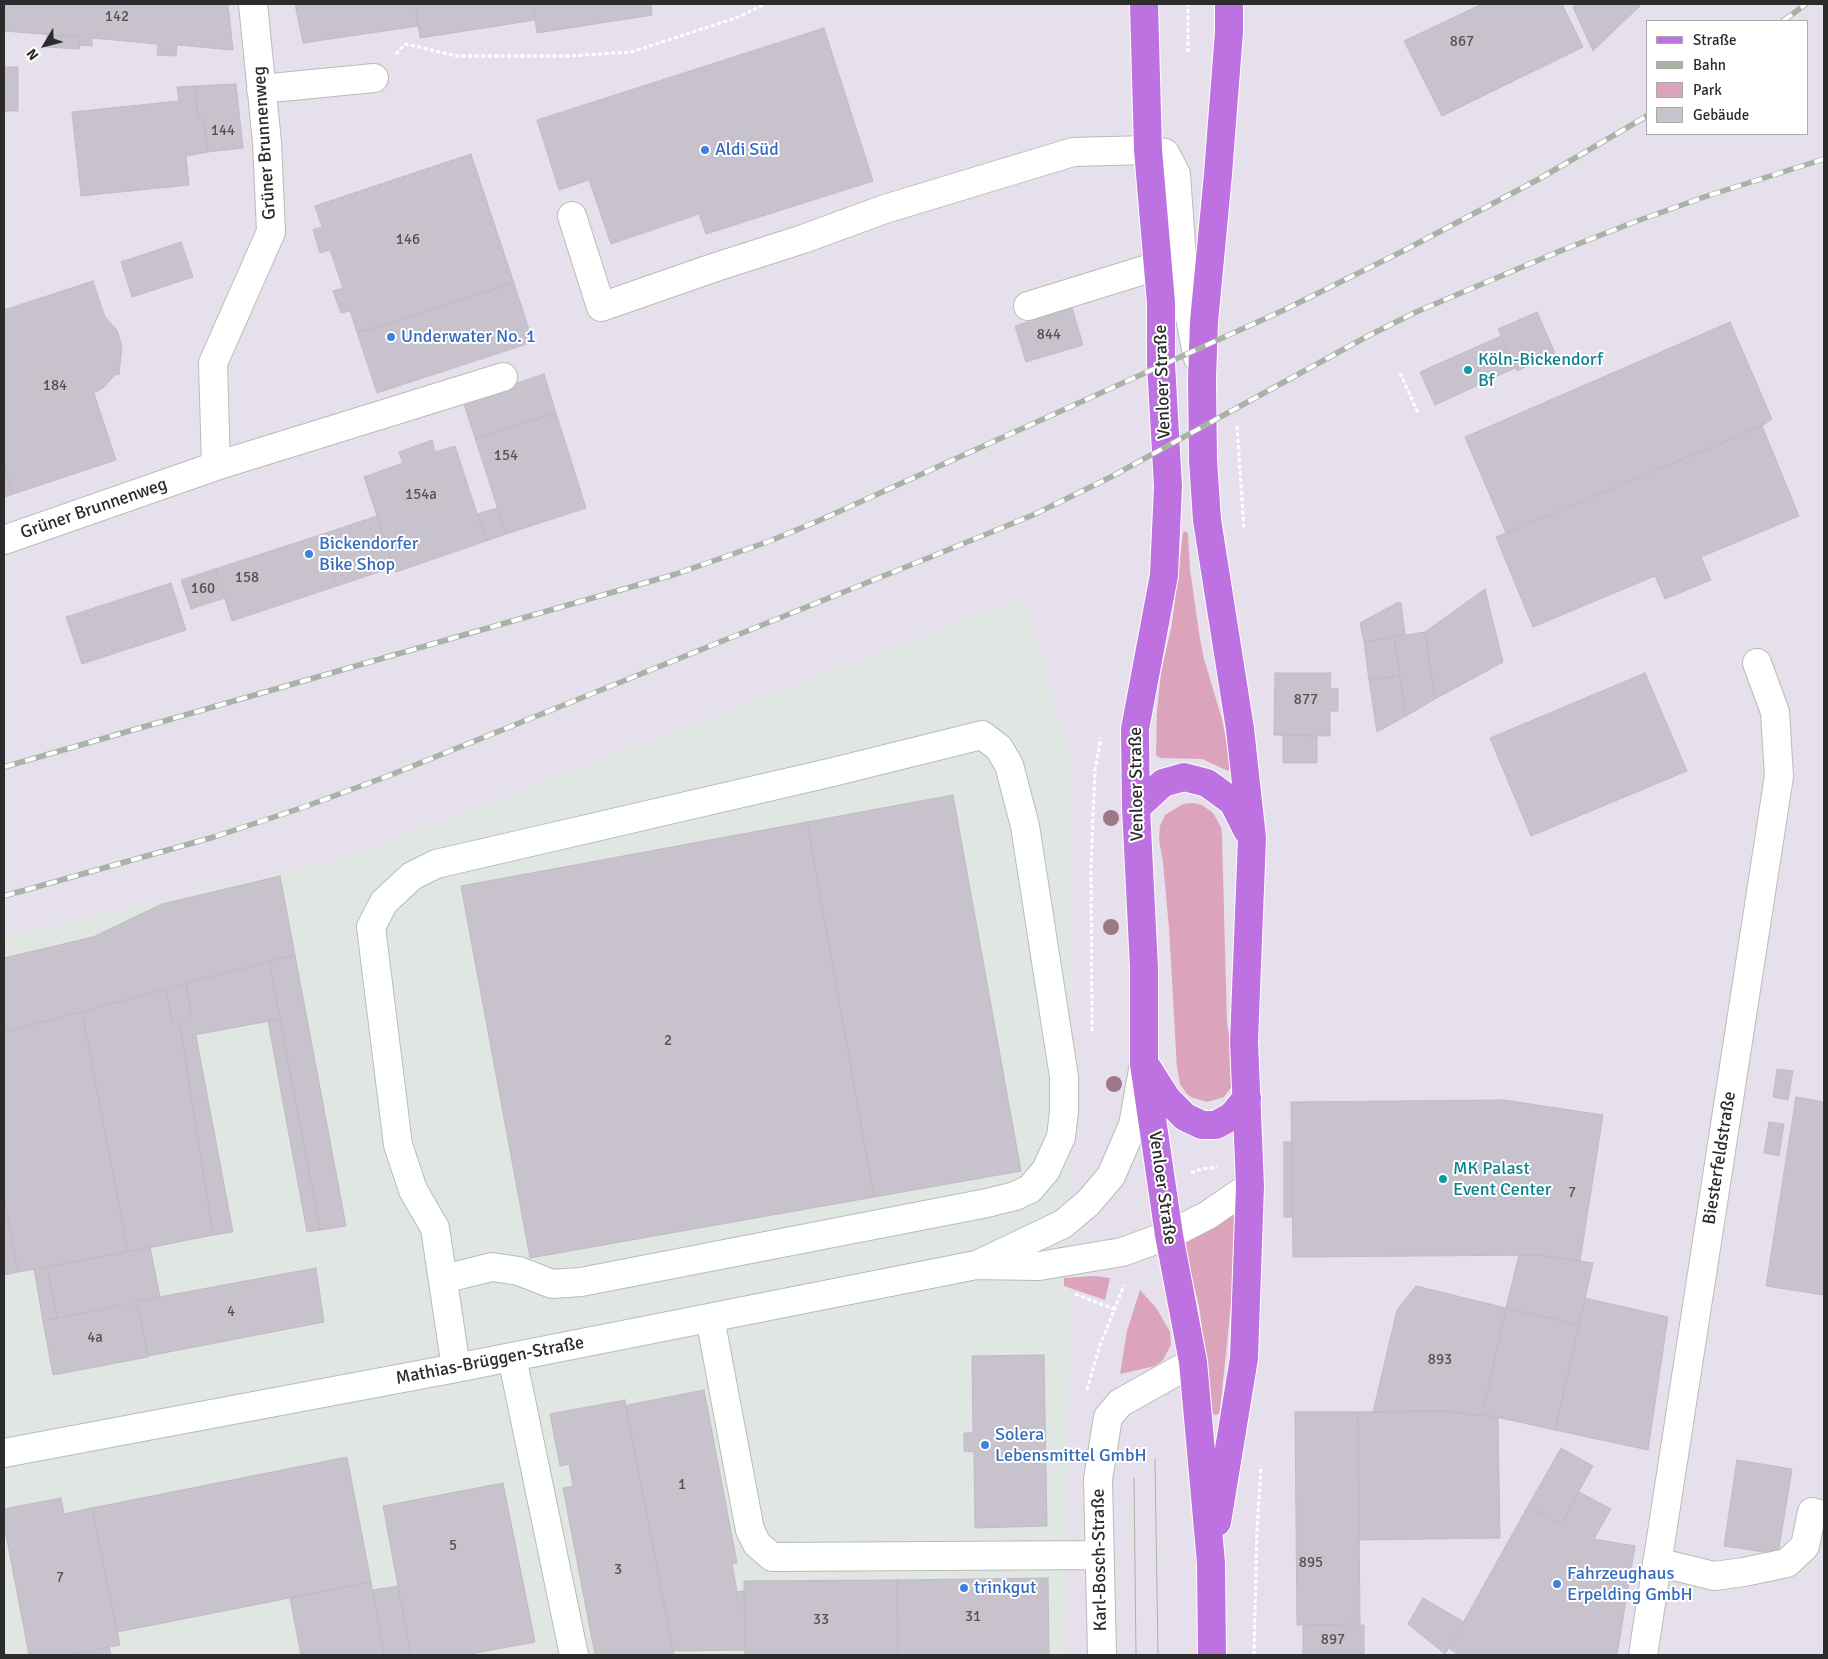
<!DOCTYPE html>
<html>
<head>
<meta charset="utf-8">
<style>
  body { margin:0 }
  #map { position:relative; width:1828px; height:1659px; overflow:hidden; background:#e6e0ec; font-family:Signika,sans-serif }
  canvas { display:block }
  .frame { position:absolute; inset:0; border:5px solid #2c2c2c; pointer-events:none }
  .legend { position:absolute; left:1646px; top:20px; width:162px; height:115px; box-sizing:border-box; background:#fff; border:1px solid #ababab; margin:0; padding:6px 9px; list-style:none; font-size:15px; color:#2c2c2c }
  .legend li { display:flex; align-items:center; gap:10px; height:25px }
  .legend b { width:25px; border:1px solid #ababab }
  .north { position:absolute; left:20px; top:20px; width:50px; height:50px; -webkit-text-stroke:4px #fff; paint-order:stroke; rotate:233deg; font-size:14px; font-weight:700; line-height:20px; text-align:center; color:#2c2c2c }
  .north::after { content:''; display:block; margin:auto; width:18px; height:22px; background:#2c2c2c; clip-path:polygon(50% 0,100% 100%,50% 72%,0 100%) }
</style>
</head>
<body>
<div id="map">
<canvas width="1828" height="1659"></canvas>
<div class="frame"></div>
<ul class="legend">
<li><b style="height:6px;background:#be71e1"></b>Straße</li>
<li><b style="height:6px;background:#a7b4a3"></b>Bahn</li>
<li><b style="height:14px;background:#dca4bb"></b>Park</li>
<li><b style="height:14px;background:#c7c2cc"></b>Gebäude</li>
</ul>
<div class="north">N</div>
</div>
<script>
const g = document.querySelector('canvas').getContext('2d');
g.lineJoin = 'round';
function fill(path, color) { g.fillStyle = color; g.fill(path, 'evenodd'); }
const shape = rows => new Path2D(rows.map(r => 'M' + r).join(''));
function stroke(path, color, width, dash) { g.strokeStyle = color; g.lineWidth = width; g.lineCap = dash ? 'butt' : 'round'; g.setLineDash(dash || []); g.stroke(path); }
function write(font, color, halo, rows, align = 'center') {
  g.font = font + ' Signika,sans-serif'; g.lineWidth = 4; g.setLineDash([]); g.textBaseline = 'middle'; g.strokeStyle = halo; g.fillStyle = color; for (const [text, x, y, turn = 0] of rows) {
    g.save(); g.translate(x, y); g.rotate((+turn || 0) * Math.PI / 180); g.textAlign = isNaN(turn) ? turn : align; if (halo) g.strokeText(text, 0, 0); g.fillText(text, 0, 0); g.restore();
  }
}
const industrial = shape([
  [1024,597,1074,770,1066,1655,4,1655,4,937,345,858]
]);
const green = shape([
  [1185,531,1188,534,1190,570,1200,639,1204,659,1222,719,1230,759,1230,768,1228,771,1202,759,1160,758,1156,755,1157,711,1161,673,1172,624,1183,533],
  [1193,803,1202,805,1213,813,1221,827,1222,837,1227,1024,1234,1054,1235,1082,1224,1097,1207,1102,1191,1097,1187,1094,1180,1084,1177,1068,1169,928,1163,863,1159,839,1160,826,1165,815,1183,804],
  [1238,1206,1240,1219,1220,1410,1219,1414,1215,1415,1211,1413,1204,1343,1199,1306,1183,1243],
  [1094,1276,1110,1278,1105,1300,1064,1286,1064,1278],
  [1140,1290,1157,1309,1170,1332,1171,1345,1163,1360,1155,1366,1120,1374,1127,1331]
]);
const building = shape([
  [4,4,228,4,233,50,177,45,176,56,157,55,158,44,92,38,92,46,79,45,80,37,4,31,4,4],
  [295,4,415,4,418,26,303,43,295,4],
  [415,4,533,4,535,20,420,38,415,4],
  [533,4,651,4,652,15,537,33,533,4],
  [1482,4,1562,4,1583,47,1442,116,1404,41,1482,4],
  [1577,4,1642,4,1593,51,1573,7,1577,4],
  [824,28,873,181,706,234,699,214,611,244,589,180,559,190,537,120,824,28],
  [47,34,80,37,79,49,46,47,47,34],
  [4,67,18,67,18,111,4,111,4,67],
  [234,84,236,84,243,148,208,152,203,115,198,116,195,86,234,84],
  [195,86,198,116,203,115,208,152,186,156,189,185,81,196,72,112,179,101,177,87,195,86],
  [471,154,514,283,381,326,357,332,350,311,341,313,333,291,343,288,330,250,320,253,313,230,322,227,315,206,471,154],
  [181,242,193,277,132,297,121,262,181,242],
  [93,281,105,317,117,330,122,346,119,375,116,374,103,388,94,393,116,460,13,494,4,465,4,310,93,281],
  [514,283,533,342,377,393,357,332,381,326,514,283],
  [1072,308,1083,345,1026,362,1015,326,1072,308],
  [1537,312,1555,353,1517,371,1498,329,1537,312],
  [1730,322,1772,419,1762,426,1506,533,1465,437,1730,322],
  [1501,336,1515,368,1435,405,1420,372,1501,336],
  [544,374,556,413,475,438,463,401,544,374],
  [556,413,586,508,506,534,475,438,556,413],
  [1762,426,1799,516,1701,557,1711,580,1665,599,1655,576,1533,627,1496,537,1762,426],
  [432,440,435,452,455,446,486,541,396,572,364,477,403,463,399,452,432,440],
  [4,465,13,494,4,497,4,465],
  [497,508,506,534,486,541,477,514,497,508],
  [377,516,394,567,337,586,320,535,377,516],
  [320,535,337,586,232,621,215,569,320,535],
  [215,569,225,598,191,609,181,580,215,569],
  [171,583,186,630,82,664,66,617,171,583],
  [1485,589,1503,662,1435,699,1425,632,1485,589],
  [1397,603,1401,603,1405,635,1364,642,1360,623,1397,603],
  [1425,632,1435,699,1406,716,1394,637,1425,632],
  [1394,637,1400,676,1369,680,1364,642,1394,637],
  [1275,673,1331,673,1330,689,1338,689,1338,711,1330,711,1330,736,1274,735,1275,673],
  [1645,673,1687,771,1531,836,1490,738,1645,673],
  [1400,676,1406,716,1377,732,1369,680,1400,676],
  [1283,735,1317,736,1317,763,1283,763,1283,735],
  [953,795,1021,1171,874,1197,807,822,953,795],
  [807,822,874,1197,530,1258,461,886,807,822],
  [280,876,295,955,4,1032,4,958,93,937,162,904,280,876],
  [295,955,346,1226,320,1230,269,961,295,955],
  [269,961,280,1019,194,1035,186,983,269,961],
  [186,983,233,1232,213,1235,179,1019,172,1020,166,988,186,983],
  [166,988,172,1020,179,1019,213,1235,128,1252,82,1012,166,988],
  [82,1012,128,1252,18,1272,4,1196,4,1032,82,1012],
  [280,1019,320,1230,307,1232,268,1021,280,1019],
  [1777,1069,1793,1071,1788,1100,1773,1097,1777,1069],
  [1796,1097,1824,1102,1824,1295,1766,1286,1796,1097],
  [1504,1100,1603,1115,1580,1261,1539,1255,1293,1257,1291,1102,1504,1100],
  [1769,1122,1784,1124,1779,1156,1764,1153,1769,1122],
  [1284,1142,1292,1142,1293,1217,1284,1217,1284,1142],
  [4,1196,18,1272,4,1275,4,1196],
  [150,1247,160,1297,57,1318,47,1267,150,1247],
  [1519,1255,1539,1255,1593,1263,1579,1325,1506,1308,1519,1255],
  [47,1267,57,1318,43,1321,34,1269,47,1267],
  [316,1268,324,1322,148,1356,137,1301,316,1268],
  [1416,1286,1506,1308,1482,1416,1443,1411,1373,1412,1397,1310,1416,1286],
  [1585,1298,1668,1317,1648,1450,1555,1430,1585,1298],
  [137,1303,148,1357,53,1375,43,1321,137,1303],
  [1506,1308,1579,1325,1555,1430,1482,1414,1506,1308],
  [1044,1355,1047,1526,975,1528,974,1452,964,1451,964,1433,973,1433,972,1356,1044,1355],
  [704,1390,737,1563,732,1564,737,1592,744,1591,745,1650,673,1651,626,1407,628,1405,704,1390],
  [625,1400,626,1407,674,1655,595,1655,563,1488,573,1486,569,1464,560,1466,550,1414,625,1400],
  [1443,1411,1482,1416,1482,1414,1498,1418,1500,1538,1359,1540,1358,1412,1443,1411],
  [1295,1412,1358,1412,1360,1624,1297,1625,1295,1412],
  [1561,1448,1593,1466,1561,1524,1528,1506,1561,1448],
  [347,1457,371,1582,117,1632,92,1508,347,1457],
  [1737,1460,1792,1469,1778,1554,1724,1546,1737,1460],
  [503,1483,535,1642,465,1655,411,1655,383,1506,503,1483],
  [1579,1492,1611,1509,1594,1539,1635,1546,1617,1655,1458,1655,1449,1648,1528,1506,1561,1524,1579,1492],
  [61,1498,64,1514,92,1508,120,1645,67,1655,29,1655,4,1524,4,1509,61,1498],
  [1048,1578,1049,1655,898,1655,897,1580,1048,1578],
  [897,1580,898,1655,745,1655,744,1581,897,1580],
  [371,1582,384,1655,301,1655,290,1598,371,1582],
  [398,1586,411,1655,384,1655,373,1590,398,1586],
  [1423,1598,1464,1622,1445,1654,1408,1624,1423,1598],
  [1303,1625,1364,1625,1364,1655,1303,1655,1303,1625],
  [109,1647,111,1655,76,1655,76,1654,109,1647]
]);
const path = shape([
  [1188,52,1188,4],
  [396,54,405,44,457,56,570,56,631,52,736,18,765,4],
  [1400,373,1418,413],
  [1237,426,1244,529],
  [1092,1031,1091,864,1095,770,1101,738],
  [1191,1173,1201,1169,1217,1167],
  [1075,1294,1114,1309],
  [1087,1390,1099,1348,1124,1285],
  [1254,1655,1257,1530,1261,1466]
]);
const minor = shape([
  [261,89,374,78],
  [572,216,601,307,716,267,803,239,885,209,1073,152,1148,150,1165,153,1176,174,1184,287,1198,358],
  [1028,306,1157,266],
  [216,466,503,377],
  [4,540,216,466,213,363,271,232,267,142,253,4],
  [979,1264,1063,1224,1088,1203,1111,1176,1133,1125,1143,1070],
  [443,1279,492,1267,519,1271,552,1284,581,1282,987,1203,1015,1196,1030,1189,1046,1170,1061,1137,1064,1111,1064,1077,1025,826,1009,765,999,748,982,735,833,772,436,864,412,876,384,902,371,927,398,1145,413,1190,435,1228,456,1368],
  [710,1318,750,1530,757,1544,772,1557,1099,1555],
  [512,1357,574,1655],
  [4,1453,456,1368,976,1265,1039,1266,1122,1252,1169,1235,1208,1215,1250,1186],
  [1657,1562,1714,1576,1744,1572,1787,1563,1805,1546,1812,1512,1824,1515],
  [1102,1655,1098,1479,1108,1417,1120,1403,1193,1362],
  [1643,1655,1779,776,1775,712,1757,663]
]);
const major = shape([
  [1144,4,1148,150,1161,303,1161,364,1168,486,1164,575,1135,729,1136,808,1144,968,1144,1064,1169,1235,1193,1362,1211,1563,1212,1655],
  [1136,808,1163,783,1184,777,1207,783,1233,802,1247,830],
  [1148,1069,1167,1099,1185,1117,1202,1125,1216,1125,1232,1116,1247,1098],
  [1217,1522,1244,1358,1250,1186,1244,1041,1252,838,1240,729,1207,520,1203,460,1202,379,1204,322,1218,174,1229,32,1229,4]
]);
const tram = shape([
  [1155,1459,1158,1655],
  [1134,1478,1136,1655]
]);
const rail = shape([
  [1783,21,1806,4],
  [4,767,676,574,770,541,818,521,1284,310,1405,250,1539,179,1647,116],
  [4,896,214,837,304,807,388,776,933,556,1033,515,1109,478,1368,336,1416,312,1560,251,1637,221,1710,195,1824,159]
]);
const trees = [
  [1111,818],
  [1111,927],
  [1114,1084]
];
const markers = [
  [705,150,5,"#3f7fe0"],
  [391,337,5,"#3f7fe0"],
  [1468,370,5,"#0f9aa8"],
  [309,554,5,"#3f7fe0"],
  [1443,1179,5,"#0f9aa8"],
  [985,1445,5,"#3f7fe0"],
  [1557,1584,5,"#3f7fe0"],
  [964,1588,5,"#3f7fe0"]
];
const numberNames = [
  ["142",117,17],
  ["867",1462,42],
  ["144",223,131],
  ["146",408,240],
  ["844",1049,335],
  ["184",55,386],
  ["154",506,456],
  ["154a",421,495],
  ["158",247,578],
  ["160",203,589],
  ["877",1306,700],
  ["2",668,1041],
  ["7",1572,1193],
  ["4",231,1312],
  ["4a",95,1338],
  ["893",1440,1360],
  ["1",682,1485],
  ["5",453,1546],
  ["895",1311,1563],
  ["3",618,1570],
  ["7",60,1578],
  ["31",973,1617],
  ["33",821,1620],
  ["897",1333,1640]
];
const streetNames = [
  ["Grüner Brunnenweg",265,143,-94],
  ["Venloer Straße",1163,382,-92],
  ["Grüner Brunnenweg",94,509,-19],
  ["Venloer Straße",1137,784,-91],
  ["Biesterfeldstraße",1720,1158,-81],
  ["Venloer Straße",1162,1188,82],
  ["Mathias-Brüggen-Straße",490,1361,-11],
  ["Karl-Bosch-Straße",1100,1560,-91]
];
const shopNames = [
  ["Aldi Süd",715,150],
  ["Underwater No. 1",401,337],
  ["Bickendorfer",319,544],
  ["Bike Shop",319,565],
  ["Solera",995,1435],
  ["Lebensmittel GmbH",995,1456],
  ["Fahrzeughaus",1567,1574],
  ["Erpelding GmbH",1567,1595],
  ["trinkgut",974,1588]
];
const cultureNames = [
  ["Köln-Bickendorf",1478,360],
  ["Bf",1478,381],
  ["MK Palast",1453,1169],
  ["Event Center",1453,1190]
];
fill(industrial, '#e0e6e1');
fill(green, '#dca4bb');
fill(building, '#c7c2cc');
stroke(building, '#c2bac7', 1);
stroke(minor, '#b6beb4', 30);
stroke(major, '#fff', 30);
stroke(path, '#fff', 3, [4, 2.5]);
stroke(minor, '#fff', 28);
stroke(major, '#be71e1', 28);
stroke(tram, '#a7b4a3', 1);
stroke(rail, '#a7b4a3', 5.5);
stroke(rail, '#fff', 4, [11]);
g.fillStyle = '#9d7987';
for (const [x, y] of trees) { g.beginPath(); g.arc(x, y, 8, 0, 2 * Math.PI); g.fill(); }
for (const [x, y, r, color] of markers) { const dot = new Path2D(); dot.arc(x, y, r, 0, 2 * Math.PI); g.fillStyle = color; g.fill(dot); stroke(dot, '#fff', 2); }
write('15px', '#535254', null, numberNames);
write('18px', '#2c2c2c', '#fff', streetNames);
write('18px', '#366cbe', '#fff', shopNames, 'left');
write('18px', '#0d838f', '#fff', cultureNames, 'left');
</script>
</body>
</html>
